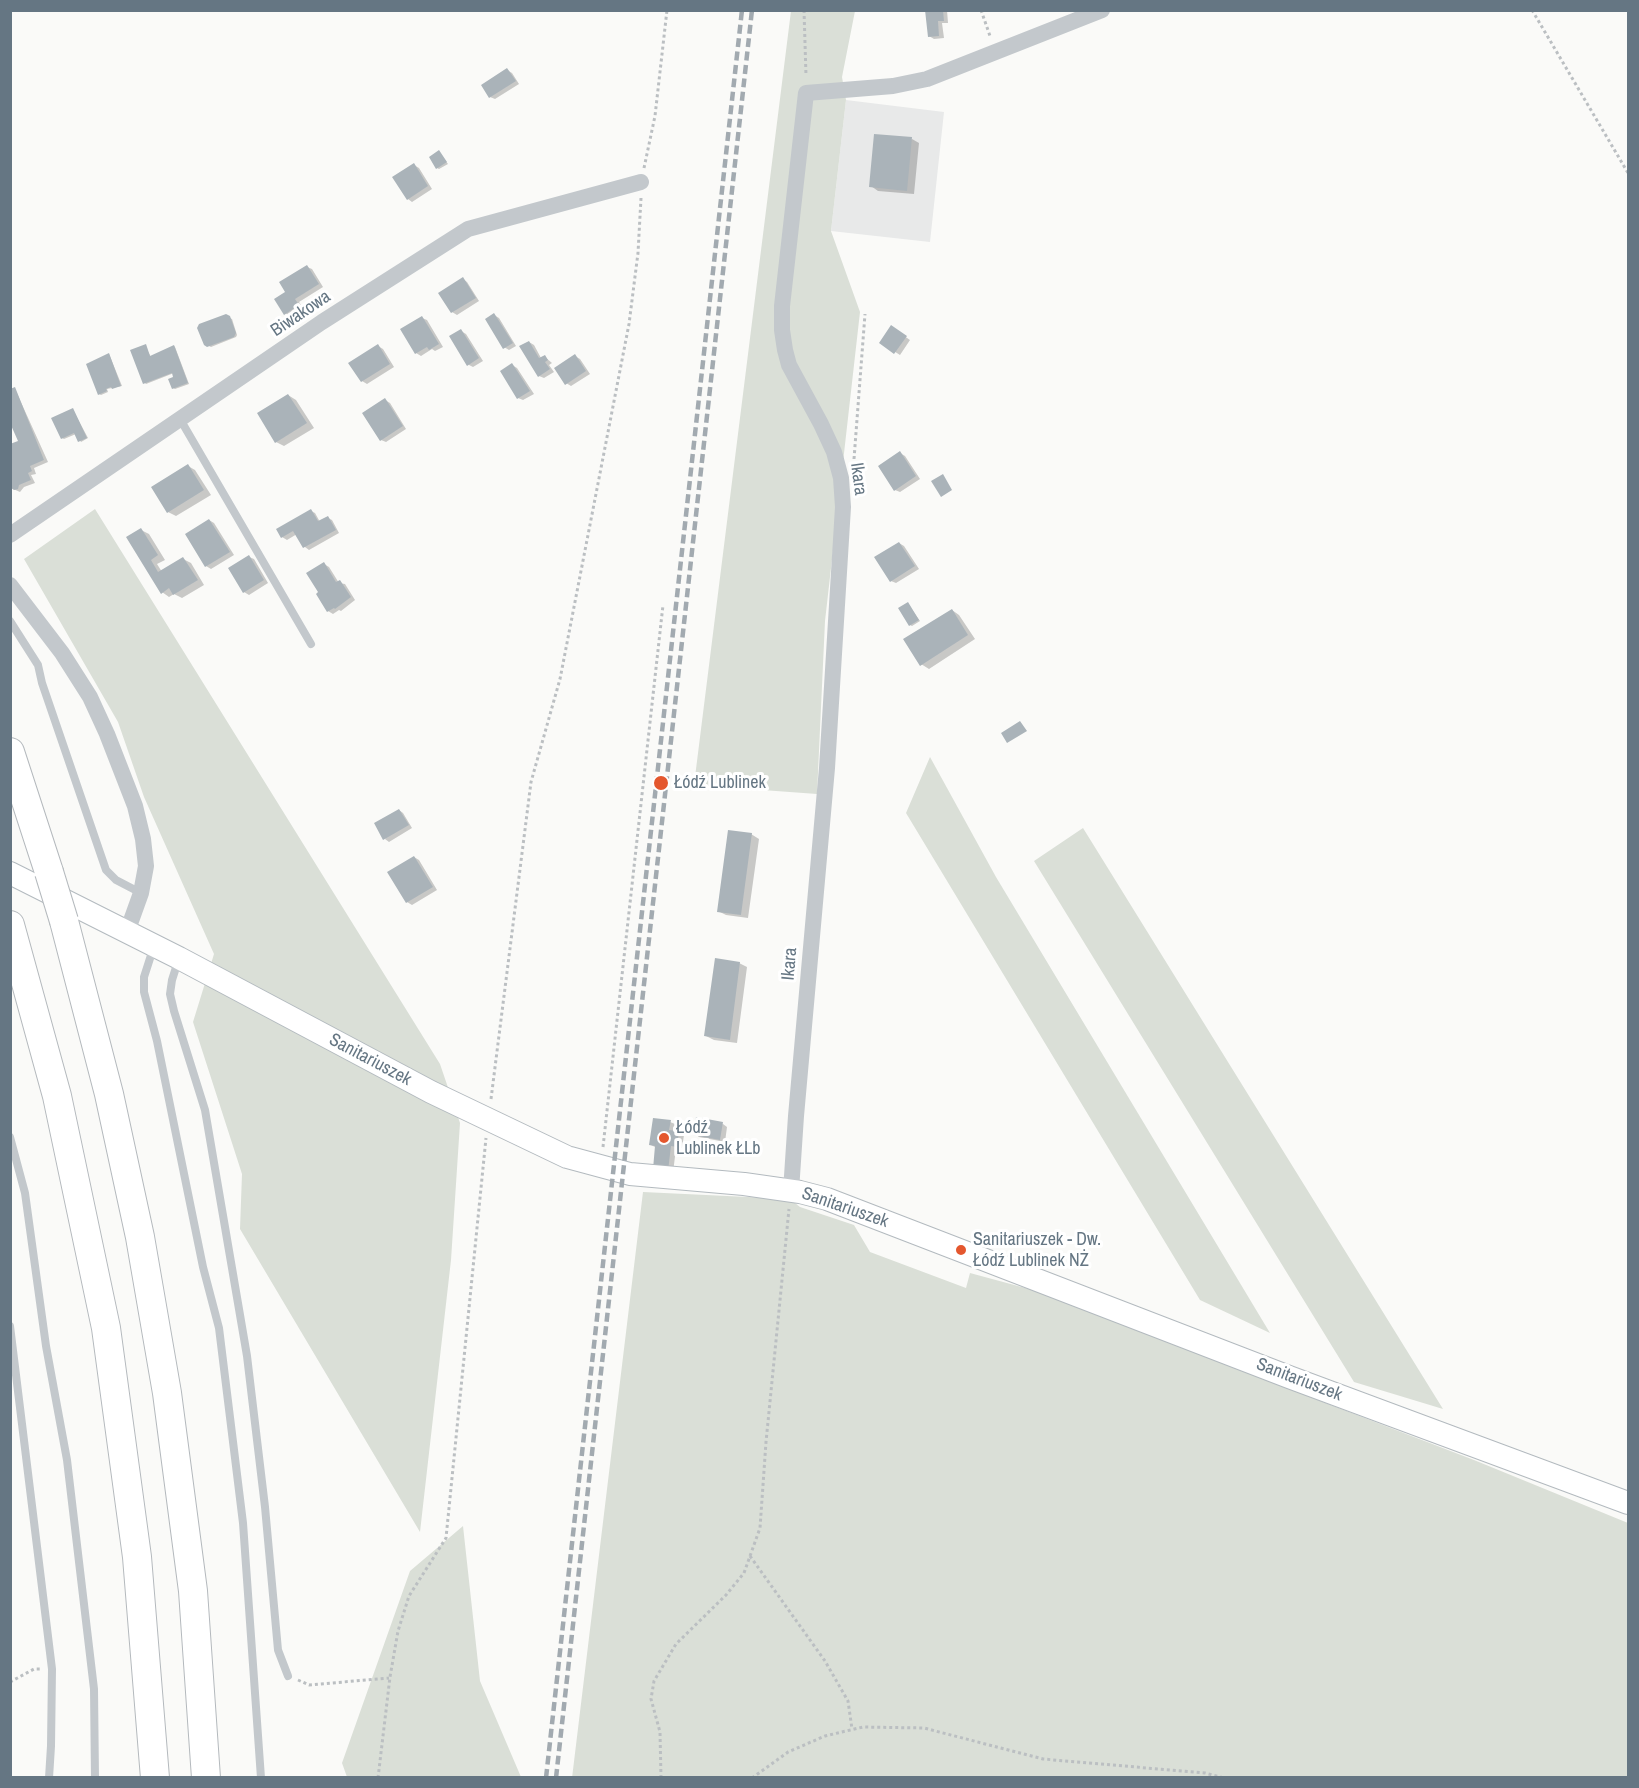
<!DOCTYPE html>
<html>
<head>
<meta charset="utf-8">
<style>
  body { margin:0 }
  #map { position:relative; width:1639px; height:1788px; overflow:hidden; background:#fafaf8; font-family:"Archivo Narrow",sans-serif }
  canvas { display:block }
  .frame { position:absolute; inset:0; border:12px solid #657683; pointer-events:none }
</style>
</head>
<body>
<div id="map">
<canvas width="1639" height="1788"></canvas>
<div class="frame"></div>
</div>
<script>
const g = document.querySelector('canvas').getContext('2d');
g.lineJoin = 'round';
function fill(path, color) { g.fillStyle = color; g.fill(path, 'evenodd'); }
const shape = rows => new Path2D(rows.map(r => 'M' + r).join(''));
function stroke(path, color, width, dash) { g.strokeStyle = color; g.lineWidth = width; g.lineCap = dash ? 'butt' : 'round'; g.setLineDash(dash || []); g.stroke(path); }
function write(font, color, halo, rows, align = 'center') {
  g.font = font + ' "Archivo Narrow",sans-serif'; g.lineWidth = 6; g.setLineDash([]); g.textBaseline = 'middle'; g.strokeStyle = halo; g.fillStyle = color; for (const [text, x, y, turn = 0] of rows) {
    g.save(); g.translate(x, y); g.rotate((+turn || 0) * Math.PI / 180); g.textAlign = isNaN(turn) ? turn : align; if (halo) g.strokeText(text, 0, 0); g.fillText(text, 0, 0); g.restore();
  }
}
const built = shape([
  [846,100,944,112,930,242,831,231]
]);
const green = shape([
  [791,11,855,11,842,77,846,100,831,231,860,312,825,621,817,794,694,785],
  [95,509,440,1064,460,1123,451,1260,420,1532,240,1229,242,1174,193,1022,214,954,144,797,118,722,24,559],
  [930,757,996,877,1270,1333,1200,1300,906,813],
  [1083,828,1443,1409,1354,1382,1034,861],
  [643,1192,790,1199,800,1207,854,1225,870,1252,966,1288,970,1273,1029,1289,1474,1460,1628,1523,1628,1777,572,1778],
  [463,1526,480,1681,521,1777,347,1777,342,1763,410,1571]
]);
const shadow = shape([
  [926,10,947,10,948,23,942,23,944,38,934,39,929,36],
  [507,70,512,73,519,84,495,99,490,97],
  [912,139,919,143,914,194,878,191,871,186],
  [439,152,448,164,439,169,437,168],
  [414,165,419,168,432,189,412,202,408,199],
  [307,267,312,269,323,287,299,302,303,308,290,316,285,313,288,293],
  [463,279,467,282,479,301,457,315,452,312],
  [494,315,499,318,516,346,509,350,504,347],
  [226,316,232,319,237,335,236,337,211,347,205,344],
  [422,318,427,320,443,347,435,351,432,349,421,356,416,353],
  [891,327,910,340,900,355,881,343],
  [461,331,466,334,483,361,473,367,469,365],
  [529,342,534,345,541,358,545,357,552,363,549,365,554,372,544,378,539,376],
  [145,346,151,357,174,346,175,347,189,384,175,389,173,388,175,378,174,373,146,384,145,383],
  [378,346,383,349,394,367,367,384,362,381],
  [109,354,122,386,107,389,108,392,101,395,99,394],
  [575,356,580,359,590,374,571,386,566,383],
  [512,365,517,368,534,394,523,400,518,398],
  [15,389,48,462,34,468,36,474,31,475,35,483,24,487,20,492,11,488,20,442],
  [288,395,296,400,314,428,284,446,276,442],
  [385,400,390,403,406,429,386,442,381,440],
  [73,410,88,438,81,442,76,434,64,439,62,438],
  [900,453,905,456,920,479,900,492,895,490],
  [188,466,195,470,211,495,176,516,168,512],
  [311,511,315,513,320,522,328,518,332,520,339,533,309,550,305,547,297,534,287,540,282,537],
  [209,520,214,523,234,555,211,569,206,566],
  [141,530,149,534,165,560,157,564,162,572,183,559,191,563,204,585,182,598,174,594,169,597,162,592,128,537],
  [899,543,904,546,919,569,896,583,891,581],
  [249,557,254,559,268,583,249,595,244,592],
  [324,564,329,567,339,583,345,584,355,600,341,611,339,610,333,614,328,611,320,593],
  [908,604,920,621,912,626,910,625],
  [952,610,959,615,975,639,929,669,921,664],
  [399,810,403,813,412,828,389,842,385,839],
  [751,834,759,839,748,918,726,915,718,911],
  [414,857,419,860,437,890,412,905,407,902],
  [739,963,747,967,737,1043,714,1040,706,1036],
  [670,1122,675,1124,674,1132,684,1135,682,1148,676,1148,673,1173,659,1171,657,1148,651,1145],
  [723,1124,727,1127,725,1142,699,1137,695,1134]
]);
const building = shape([
  [925,10,943,10,944,21,938,21,939,36,928,37],
  [507,68,516,81,489,98,481,85],
  [874,134,912,137,907,191,869,187],
  [439,150,447,162,436,169,429,157],
  [414,163,428,186,407,200,392,177],
  [307,265,319,284,295,299,299,305,284,315,274,299,285,292,279,282],
  [463,277,476,298,451,313,438,293],
  [494,313,513,343,503,349,485,319],
  [226,314,230,316,236,333,234,337,207,347,204,345,197,328,199,324],
  [422,316,439,344,429,350,427,347,415,354,400,329],
  [891,325,907,336,894,354,879,343],
  [461,329,479,358,467,366,449,336],
  [529,341,539,358,545,355,548,360,545,362,550,369,538,377,519,346],
  [146,344,150,356,174,345,188,383,172,389,168,379,173,377,172,373,143,384,130,350],
  [378,344,390,364,361,382,348,363],
  [109,353,121,386,112,389,111,387,106,389,107,391,98,395,86,364],
  [575,354,586,371,565,385,554,368],
  [512,363,530,391,517,399,500,371],
  [15,387,44,460,30,466,32,471,28,473,31,480,19,485,18,489,14,490,10,487,10,444,18,441,10,423,10,389],
  [288,394,307,423,275,443,257,413],
  [385,398,403,426,380,441,362,413],
  [73,408,87,438,78,442,74,433,61,439,51,418],
  [900,451,916,476,894,491,878,466],
  [188,464,204,490,167,513,151,487],
  [943,474,952,490,941,497,931,481],
  [311,509,318,521,328,516,336,530,303,548,293,531,281,538,276,529],
  [209,519,230,552,205,567,185,534],
  [141,528,158,555,151,560,158,572,183,557,198,580,173,595,169,588,161,594,126,537],
  [899,542,915,566,890,582,874,557],
  [249,555,264,580,243,593,228,568],
  [324,562,336,582,340,580,351,597,335,609,334,608,327,612,316,594,318,592,306,573],
  [908,602,919,620,909,626,898,608],
  [952,609,968,635,920,666,903,639],
  [1020,721,1027,731,1007,743,1001,733],
  [399,809,409,825,383,840,374,823],
  [728,830,752,833,741,915,717,912],
  [414,856,433,887,406,903,387,872],
  [715,958,740,962,730,1040,704,1036],
  [696,1117,723,1122,720,1140,693,1135],
  [653,1118,671,1120,669,1130,679,1131,677,1147,671,1146,668,1171,653,1169,655,1146,649,1145]
]);
const path = shape([
  [804,10,806,76],
  [981,10,990,36],
  [1532,10,1628,173],
  [644,168,655,116,667,10],
  [854,459,865,314],
  [491,1099,531,782,560,679,629,324,638,253,641,198],
  [603,1147,663,605],
  [750,1556,825,1661,848,1701,852,1729],
  [298,1680,309,1685,389,1678],
  [10,1682,34,1669,42,1669],
  [378,1778,390,1677,398,1631,409,1596,446,1538,486,1138],
  [661,1778,660,1732,651,1699,654,1681,676,1644,726,1595,744,1573,760,1528,766,1442,789,1209],
  [752,1778,788,1752,825,1736,863,1727,924,1728,1043,1759,1205,1773,1224,1778]
]);
const lane = shape([
  [180,419,311,644],
  [10,621,38,665,42,683,106,870,116,880,141,893],
  [154,946,144,977,144,992,157,1041,203,1267,219,1328,243,1523,261,1778],
  [179,958,172,980,170,994,174,1011,205,1110,247,1356,265,1507,278,1650,288,1676],
  [10,1137,25,1193,46,1346,67,1460,94,1689,95,1778],
  [10,1326,52,1669,51,1746,49,1778]
]);
const street = shape([
  [10,535,322,322,468,229,641,182],
  [10,585,62,653,90,697,107,734,135,806,143,839,146,866,141,893,127,932],
  [791,1191,796,1116,827,768,843,507,841,478,834,452,821,424,789,365,785,350,782,330,782,306,806,93,893,86,927,79,1102,10]
]);
const secondary = shape([
  [10,873,179,958,431,1092,567,1157,630,1174,744,1184,800,1192,827,1199,1289,1377,1628,1503]
]);
const highway = shape([
  [10,752,49,872],
  [64,921,109,1094,140,1237,167,1393,193,1591,206,1778],
  [10,925,57,1096,106,1328,137,1557,155,1778]
]);
const rail = shape([
  [546,1778,742,10],
  [556,1778,752,10]
]);
const highwayBridge = shape([
  [49,872,64,921]
]);
const markers = [
  [661,783,8,"#e4572e"],
  [664,1138,6,"#e4572e"],
  [961,1250,6,"#e4572e"]
];
const streetNames = [
  ["Biwakowa",301,314,-34],
  ["Ikara",858,479,82],
  ["Ikara",790,964,-85],
  ["Sanitariuszek",370,1060,28],
  ["Sanitariuszek",845,1208,19],
  ["Sanitariuszek",1299,1380,21]
];
const poiNames = [
  ["Łódź Lublinek",674,783],
  ["Łódź",676,1128],
  ["Lublinek ŁLb",676,1149],
  ["Sanitariuszek - Dw.",973,1240],
  ["Łódź Lublinek NŻ",973,1261]
];
fill(built, '#e8e9e9');
fill(green, '#dadfd7');
fill(shadow, '#0003');
fill(building, '#aab3b9');
stroke(secondary, '#b3babf', 24);
stroke(highway, '#b4b9bd', 30);
stroke(path, '#bbbfc2', 3, [3, 3]);
stroke(lane, '#c3c8cc', 8);
stroke(street, '#c3c8cc', 16);
stroke(secondary, '#fff', 22);
stroke(highway, '#fff', 28);
stroke(rail, '#a2aab0', 4.5, [9, 4.5]);
stroke(highwayBridge, '#b4b9bd', 30, []);
stroke(highwayBridge, '#fff', 28);
for (const [x, y, r, color] of markers) { const dot = new Path2D(); dot.arc(x, y, r, 0, 2 * Math.PI); g.fillStyle = color; g.fill(dot); stroke(dot, '#fff', 2); }
write('18px', '#657683', '#fff', streetNames);
write('18px', '#657683', '#fff', poiNames, 'left');
</script>
</body>
</html>
